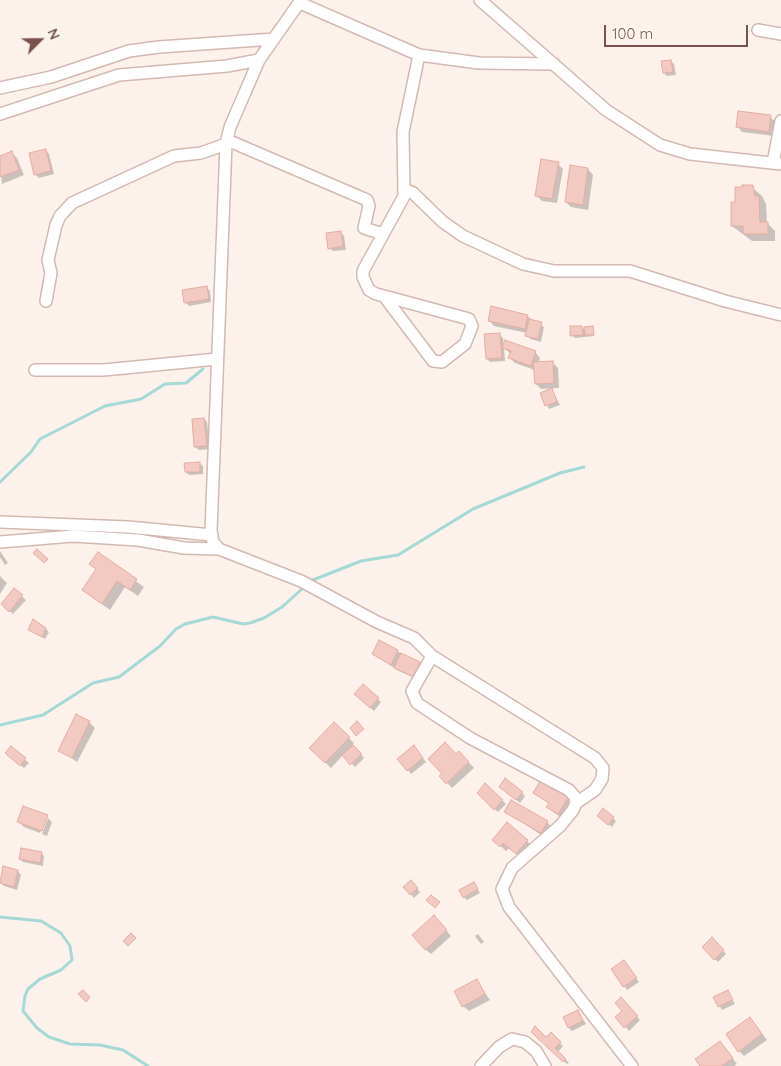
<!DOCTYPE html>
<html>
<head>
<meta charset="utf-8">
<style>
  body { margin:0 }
  #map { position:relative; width:781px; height:1066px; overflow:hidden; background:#fdf2eb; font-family:Quicksand,sans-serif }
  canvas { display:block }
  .north { position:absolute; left:15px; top:15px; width:50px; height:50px; -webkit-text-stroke:4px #fff7f1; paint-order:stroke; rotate:67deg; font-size:14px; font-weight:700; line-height:20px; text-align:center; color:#79524d }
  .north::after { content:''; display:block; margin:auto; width:18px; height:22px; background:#79524d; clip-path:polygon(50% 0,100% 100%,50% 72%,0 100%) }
  .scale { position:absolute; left:604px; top:25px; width:144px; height:22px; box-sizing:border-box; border:2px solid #79524d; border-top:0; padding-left:6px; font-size:15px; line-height:18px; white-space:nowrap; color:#79524d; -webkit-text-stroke:4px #fff7f1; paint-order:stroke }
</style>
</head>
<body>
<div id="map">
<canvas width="781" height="1066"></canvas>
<div class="north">N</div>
<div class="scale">100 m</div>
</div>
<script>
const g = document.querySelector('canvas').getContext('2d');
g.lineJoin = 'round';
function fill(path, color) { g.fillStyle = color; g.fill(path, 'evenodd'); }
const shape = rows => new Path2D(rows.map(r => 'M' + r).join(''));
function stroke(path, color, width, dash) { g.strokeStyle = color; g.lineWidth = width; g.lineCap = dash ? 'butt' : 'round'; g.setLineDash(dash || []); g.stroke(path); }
const shadow = shape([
  [671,61,674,64,676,75,667,76,664,73],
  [770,117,776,122,774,136,742,132,737,126],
  [45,150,49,154,54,174,39,178,35,174],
  [12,153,17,158,24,175,2,184,0,158],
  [558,164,563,169,557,203,542,201,536,195],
  [588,169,593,175,588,210,571,207,566,202],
  [744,186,754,189,762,196,766,204,767,223,775,231,775,241,752,241,732,226,736,203],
  [340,232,344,236,346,250,333,251,329,248],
  [206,287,210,291,211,302,189,306,185,302],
  [527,316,544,327,541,342,530,339,527,333,494,326,489,320],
  [582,327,586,331,593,328,594,336,575,338,572,335],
  [499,334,503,338,505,361,490,362,487,359],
  [504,348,535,352,540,358,539,363,552,362,558,368,559,388,541,389,536,384,535,370,515,363,510,358,511,354],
  [552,390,560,405,549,409,541,394],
  [204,419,207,422,210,449,199,450,195,447],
  [199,463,203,466,203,474,189,475,186,472],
  [0,551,8,563,5,565,0,557],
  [98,554,144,587,138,596,125,587,110,610,83,590,97,570,91,564],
  [0,576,7,583,0,594],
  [14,590,26,600,13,614,6,607],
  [46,629,49,632,45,639,29,630],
  [397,651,423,666,417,679,399,671,373,654],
  [363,686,381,702,374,711,359,698],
  [89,722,95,728,77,762,60,750],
  [334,724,354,743,352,745,364,758,355,767,343,755,331,768,311,748],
  [11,748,29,763,24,768,10,756],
  [417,750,426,762,411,774,408,770],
  [459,752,474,768,452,788,441,776],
  [543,778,575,800,564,819,553,812,548,807,550,804,534,793],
  [486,785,506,804,498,812,478,793],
  [504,790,522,793,525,796,520,803],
  [506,812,547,822,552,828,546,838],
  [47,816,40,833,24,827,19,822],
  [48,818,52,822,47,836,42,834],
  [613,818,616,821,612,827,602,819],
  [494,840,527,841,532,846,522,858,509,848,506,851],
  [41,853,44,856,43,866,23,862,20,859],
  [4,868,18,871,21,875,17,890,4,886,1,883],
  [474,883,480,893,467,900,464,897],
  [414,885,420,892,414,898,411,894],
  [439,922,451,936,431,954,425,949],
  [478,934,484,942,481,944,475,936],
  [712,939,726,954,718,962,703,947],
  [624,961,639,982,627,990,612,969],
  [476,980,490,1000,469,1011,463,1006],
  [727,992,735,1004,722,1010,715,998],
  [621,999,640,1020,629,1031,617,1017,624,1011],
  [578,1012,586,1024,572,1031,569,1028],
  [755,1024,767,1040,744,1056,739,1051],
  [532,1032,546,1039,551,1034,563,1046,558,1052,569,1063,567,1064],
  [720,1042,737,1064,734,1066,701,1066]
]);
const stream = shape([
  [0,482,31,452,40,439,105,406,141,399,165,384,186,383,203,369],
  [313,580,361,561,398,555,473,509,560,473,584,467],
  [0,725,43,715,93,683,119,677,160,646,176,629,185,624,213,617,243,624,250,623,264,618,282,607,302,589],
  [0,917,41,921,61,933,70,946,72,960,61,970,40,979,28,989,25,996,23,1011,37,1028,49,1037,70,1044,100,1045,123,1050,148,1066]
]);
const building = shape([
  [671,60,673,72,663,73,661,61,671,60],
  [738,111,771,115,769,132,736,127,738,111],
  [46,149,51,171,34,175,29,153,46,149],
  [12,151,19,170,0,177,0,156,12,151],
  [541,159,559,162,552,199,535,196,541,159],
  [570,165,588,168,583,205,565,202,570,165],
  [742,185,753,185,755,196,759,196,760,222,768,222,768,234,743,234,743,226,731,226,731,202,735,202,735,187,743,187,742,185],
  [341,231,343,246,328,249,326,233,341,231],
  [207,286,209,299,184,303,182,290,207,286],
  [491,306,528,315,525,329,488,321,491,306],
  [529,319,542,322,538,339,525,336,529,319],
  [570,326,582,326,583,335,570,336,570,326],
  [593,326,594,335,585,335,584,327,593,326],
  [500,333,502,358,486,359,484,334,500,333],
  [505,340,536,351,531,366,508,358,511,351,502,348,505,340],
  [553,361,554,383,535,384,533,362,553,361],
  [552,388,557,402,545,406,540,393,552,388],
  [204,418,207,446,194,447,192,419,204,418],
  [200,462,200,472,185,472,184,463,200,462],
  [37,549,48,559,44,563,33,553,37,549],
  [98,552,137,579,130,590,117,581,102,604,82,590,96,569,89,564,98,552],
  [14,588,23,595,9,612,1,604,14,588],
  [33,619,46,628,42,637,28,630,33,619],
  [379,640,398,650,391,665,372,654,379,640],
  [401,653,420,662,414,677,394,668,401,653],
  [363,684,379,698,370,708,354,694,363,684],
  [76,714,90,721,72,758,58,751,76,714],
  [357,721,364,729,356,736,350,728,357,721],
  [334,722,350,737,325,763,309,748,334,722],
  [445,742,456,754,459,751,469,762,446,784,439,776,442,774,428,759,445,742],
  [353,745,362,754,350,765,342,755,353,745],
  [414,745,423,758,407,771,397,759,414,745],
  [11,746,26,758,20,766,5,753,11,746],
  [543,776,571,793,558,814,546,807,549,803,533,793,543,776],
  [505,778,523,792,516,800,499,787,505,778],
  [485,783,503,800,494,810,477,793,485,783],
  [511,800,548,821,541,833,504,812,511,800],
  [23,806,48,815,42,831,17,822,23,806],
  [603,808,614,817,608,825,597,816,603,808],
  [507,822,528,840,516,854,503,843,500,847,492,840,507,822],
  [21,848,42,852,40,863,19,859,21,848],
  [3,866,18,870,14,887,0,883,3,866],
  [411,880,418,888,410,895,403,887,411,880],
  [474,882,478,889,463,898,459,890,474,882],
  [431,895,440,902,435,908,426,900,431,895],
  [434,915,447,930,425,950,412,935,434,915],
  [131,933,136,938,128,946,123,941,131,933],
  [712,937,724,950,714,960,702,947,712,937],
  [624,960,637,978,623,987,611,969,624,960],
  [477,979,485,994,462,1007,454,991,477,979],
  [83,990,90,997,86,1002,78,994,83,990],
  [728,990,733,1000,718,1007,713,997,728,990],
  [621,997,638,1016,624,1028,615,1017,622,1011,615,1003,621,997],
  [578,1010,583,1021,568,1028,563,1017,578,1010],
  [750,1017,762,1034,738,1052,726,1034,750,1017],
  [535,1026,546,1037,551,1032,561,1042,555,1048,566,1059,563,1062,531,1032,535,1026],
  [720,1041,733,1058,722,1066,700,1066,695,1059,720,1041]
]);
const street = shape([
  [301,0,259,60,230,127,226,144,211,531,213,542,219,549,301,581,377,622,414,638,432,656,412,691,417,703,470,738,569,790,575,797,576,803,573,810,560,826,512,868,502,889,509,907,632,1066],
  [480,0,606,110,660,145,690,154,781,164],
  [300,3,419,55,479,63,554,64],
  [758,30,781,34],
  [0,88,51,77,129,51,159,47,274,39],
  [0,114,119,75,227,66,259,60],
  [227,140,367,200,369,206,364,228,383,234],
  [773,163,781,121],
  [404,189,413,193,443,222,463,236,523,264,554,271,630,271,725,301,781,315],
  [384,296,433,361,442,362,465,344,472,326,469,319,384,296,376,294,369,290,363,277,363,271,404,196,403,132,419,55],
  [46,301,51,273,48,260,56,225,60,216,72,203,174,156,201,153,226,144],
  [35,370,104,370,217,359],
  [0,522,128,527,212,535],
  [0,542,73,536,138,540,184,548,219,549],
  [432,656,595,758,603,768,602,779,595,790,576,803],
  [481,1066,499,1047,512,1039,525,1042,536,1051,545,1066]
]);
fill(shadow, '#0003');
stroke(stream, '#a4d9d5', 3);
fill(building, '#f3cac2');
stroke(building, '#e5aca2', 1);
stroke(street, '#d2b9b2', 14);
stroke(street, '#fff', 11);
</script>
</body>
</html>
